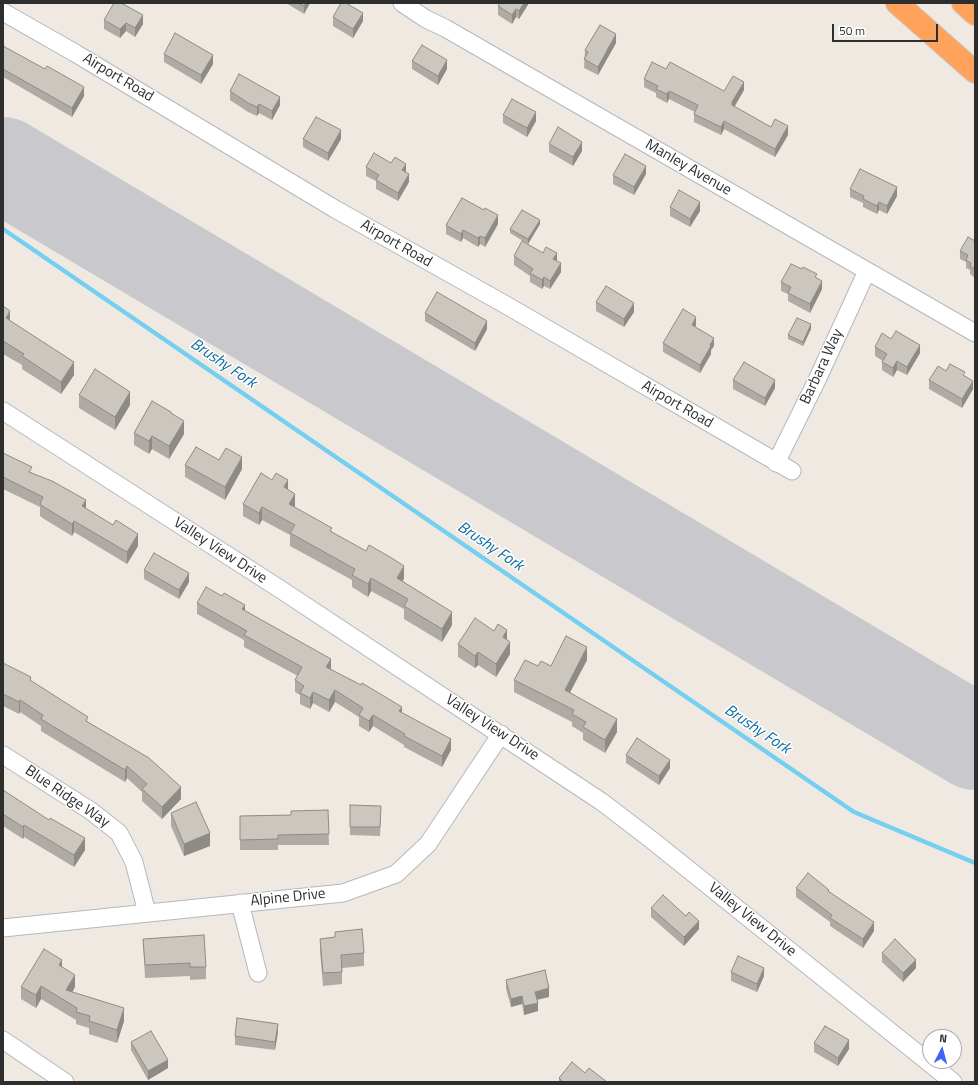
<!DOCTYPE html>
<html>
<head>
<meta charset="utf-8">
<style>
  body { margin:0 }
  #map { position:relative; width:978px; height:1085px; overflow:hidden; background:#efe9e1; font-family:"Titillium Web",sans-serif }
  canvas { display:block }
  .frame { position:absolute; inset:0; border:4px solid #2e2e2e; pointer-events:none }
  .north { position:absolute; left:922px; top:1029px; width:40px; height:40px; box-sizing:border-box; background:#fff; border:1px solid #ababab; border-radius:50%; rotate:6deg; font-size:11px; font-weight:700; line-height:16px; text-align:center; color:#2e2e2e }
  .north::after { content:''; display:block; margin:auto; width:14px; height:18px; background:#4264fb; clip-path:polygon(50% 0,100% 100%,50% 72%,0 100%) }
  .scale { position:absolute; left:832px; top:24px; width:106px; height:18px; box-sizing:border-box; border:2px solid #2e2e2e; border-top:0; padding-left:5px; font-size:12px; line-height:14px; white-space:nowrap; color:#2e2e2e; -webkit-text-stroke:3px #fff; paint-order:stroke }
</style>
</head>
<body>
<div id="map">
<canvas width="978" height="1085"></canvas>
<div class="frame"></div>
<div class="north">N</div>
<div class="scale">50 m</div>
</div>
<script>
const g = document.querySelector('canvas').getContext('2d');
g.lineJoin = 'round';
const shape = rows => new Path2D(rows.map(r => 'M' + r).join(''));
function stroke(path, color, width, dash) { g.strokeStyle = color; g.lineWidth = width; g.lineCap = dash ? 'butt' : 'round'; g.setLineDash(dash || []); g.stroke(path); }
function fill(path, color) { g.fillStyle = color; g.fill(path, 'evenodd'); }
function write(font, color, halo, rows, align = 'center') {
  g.font = font + ' "Titillium Web",sans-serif'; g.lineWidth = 3; g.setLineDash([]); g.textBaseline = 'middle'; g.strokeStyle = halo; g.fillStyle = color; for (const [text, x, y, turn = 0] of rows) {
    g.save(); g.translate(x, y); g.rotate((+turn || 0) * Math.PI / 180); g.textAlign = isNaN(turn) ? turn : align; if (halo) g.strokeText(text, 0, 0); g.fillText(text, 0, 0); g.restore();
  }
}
const stream = shape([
  [3,229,854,812,975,863]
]);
const runway = shape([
  [3,165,975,742]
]);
const minor = shape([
  [402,3,426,19,445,28,975,333],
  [3,12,75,53,335,209,506,305,792,471],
  [3,411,283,591,602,802,653,841,953,1082],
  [776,463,817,380,867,271],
  [3,755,91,811,119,833,134,862,147,913],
  [240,903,258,973],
  [3,928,343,893,396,874,428,844,501,734],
  [3,1040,65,1082]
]);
const highway = shape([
  [897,3,975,72],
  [963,3,975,14]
]);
const wall = shape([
  [286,3,310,3,304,14],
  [529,3,519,19,516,17,512,24,498,15,498,6],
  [333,17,363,21,353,38,333,26],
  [104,20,143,24,135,37,126,31,120,38,104,29],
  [3,41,5,47,84,96,72,117,3,77],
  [616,43,598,75,584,68,585,50],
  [164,54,213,64,201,84,164,62],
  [412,61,447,69,438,85,412,69],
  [666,69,724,91,744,90,734,107,771,127,788,135,775,157,724,129,721,135,694,122,694,114,695,112,669,99,667,103,656,97,656,93,644,87,644,79],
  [230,91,280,105,272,120,259,113,257,116,248,112,230,100],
  [503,115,536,121,527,137,503,123],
  [303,139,341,139,328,161,303,147],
  [549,144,582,151,573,166,549,152],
  [366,167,406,173,409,182,398,201,376,189,376,181,366,176],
  [646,174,634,195,613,184,613,175],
  [850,189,897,196,887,214,879,210,877,214,863,207,863,203,850,197],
  [670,207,700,211,690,227,670,216],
  [498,224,485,247,480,244,478,247,463,238,461,242,446,234,446,225],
  [540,224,528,244,510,233,510,229],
  [975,241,975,278,970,274,970,270,966,268,966,262,960,259,960,251],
  [543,253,557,261,561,272,550,289,544,286,542,289,530,282,530,276,514,265,514,256],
  [781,282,822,289,810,313,788,301,788,294,781,291],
  [596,302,634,312,624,327,596,311],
  [3,306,10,321,74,375,61,394,22,369,22,365,3,354],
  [425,313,487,329,475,351,425,321],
  [696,325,695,327,714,346,711,350,711,354,700,373,663,352,663,343],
  [811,329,803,346,788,339,788,335],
  [891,339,920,353,907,375,897,370,893,377,882,370,882,362,883,361,875,356,875,347],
  [946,371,965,376,973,389,962,408,929,389,929,380],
  [733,380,775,388,765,406,733,389],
  [79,395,130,405,115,430,79,408],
  [171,414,184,434,169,459,152,449,149,454,134,445,134,433],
  [3,453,32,473,86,509,138,546,127,564,74,532,72,536,44,519,40,516,40,507,3,489],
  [219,460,242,469,225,500,185,477,185,465],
  [272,480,288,490,295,506,294,507,332,532,404,578,403,581,452,625,442,642,404,619,404,609,371,591,368,597,352,587,352,580,290,546,290,535,262,520,259,525,243,516,243,504],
  [144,570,189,582,179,599,144,579],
  [222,596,245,611,331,669,402,713,451,750,442,767,404,747,404,745,373,726,369,732,359,726,359,717,335,702,329,712,313,703,310,709,300,704,300,695,295,692,295,680,298,676,244,647,244,640,197,614,197,603],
  [507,640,510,654,496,677,478,665,475,668,458,657,458,644],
  [587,660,570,692,617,732,605,753,583,740,583,733,572,726,572,722,514,692,514,680,551,666],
  [3,663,31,681,88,722,181,799,162,819,142,801,142,792,127,778,125,782,41,731,41,726,20,712,19,714,3,706],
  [626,755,670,768,659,785,626,763],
  [3,790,85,850,74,867,24,837,23,839,3,826],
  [350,805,381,815,380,836,350,835],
  [328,810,329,845,278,845,278,850,240,850,240,816,291,815],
  [171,813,210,846,184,856,171,826],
  [796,888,829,892,874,931,863,948,830,926,830,922,796,897],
  [651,908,686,916,699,929,684,946,651,917],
  [335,932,364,953,364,966,342,968,342,984,323,986,320,951,320,939,335,937],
  [143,939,206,967,206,979,190,980,190,976,145,978],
  [882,953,916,968,903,982,882,962],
  [62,967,75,987,72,992,124,1021,117,1043,89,1034,89,1028,76,1024,76,1020,41,999,36,1008,21,999,21,987],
  [731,972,764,976,757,992,731,981],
  [506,980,549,997,537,1000,538,1011,524,1015,522,1004,511,1007,506,989],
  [278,1032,275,1050,235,1045,235,1036],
  [131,1042,168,1068,148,1080,131,1050],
  [814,1043,849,1049,838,1066,814,1052],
  [585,1073,607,1082,559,1082,559,1078]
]);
const shadedWall = shape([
  [306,3,310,3,304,14,304,6],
  [524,3,529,3,519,19,519,11],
  [516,9,516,17,512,24,512,15],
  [363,13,363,21,353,38,353,29],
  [143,15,143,24,135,37,135,28],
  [126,23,126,31,120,38,120,29],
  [616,34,616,43,598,75,598,67],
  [213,55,213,64,201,84,201,75],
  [447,60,447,69,438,85,438,76],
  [744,82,744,90,732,111,732,102],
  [84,87,84,96,72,117,72,108],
  [669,91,669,99,667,103,667,94],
  [280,97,280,105,272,120,272,111],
  [259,104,259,113,257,116,257,107],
  [536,112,536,121,527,137,527,128],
  [724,121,724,129,721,135,721,127],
  [788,126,788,135,775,157,775,149],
  [341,130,341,139,328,161,328,153],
  [582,142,582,151,573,166,573,157],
  [406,164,406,172,402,179,402,170],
  [646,166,646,174,634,195,634,187],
  [409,174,409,182,398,201,398,193],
  [897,187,897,196,887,214,887,206],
  [700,202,700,211,690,227,690,219],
  [879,202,879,210,877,214,877,206],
  [498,215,498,224,485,247,485,238],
  [540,220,540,224,528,244,528,239],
  [463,230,463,238,461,242,461,234],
  [480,236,480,244,478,247,478,238],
  [557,253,557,262,553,259],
  [561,263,561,272,550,289,550,281],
  [544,277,544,286,542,289,542,280],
  [822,281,822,289,810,313,810,304],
  [634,303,634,312,624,327,624,319],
  [10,311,10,324,6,318],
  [696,317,696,325,692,333,692,325],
  [487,321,487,329,475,351,475,343],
  [811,324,811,329,803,346,803,342],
  [714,338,714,346,711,350,711,354,700,373,700,365,710,345],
  [920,345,920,353,907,375,907,367],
  [897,361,897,370,893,377,893,368],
  [74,362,74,375,61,394,61,382],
  [775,380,775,388,765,406,765,398],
  [973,381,973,389,962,408,962,399],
  [130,392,130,405,115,430,115,417],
  [184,421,184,434,169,459,169,446],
  [152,436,152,449,149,454,149,441],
  [242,457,242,469,225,500,225,487],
  [288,480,288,493,284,487],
  [295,494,295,506,289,516,289,504],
  [86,500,86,512,82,506],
  [262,507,262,520,259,525,259,513],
  [74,521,74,532,72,536,72,524],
  [138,534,138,546,127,564,127,552],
  [404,566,404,578,397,590,397,578],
  [189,573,189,582,179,599,179,590],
  [371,578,371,591,368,597,368,584],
  [245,605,245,616,242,609],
  [452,612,452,625,442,642,442,629],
  [507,630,507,643,503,637],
  [510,642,510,654,496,677,496,664],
  [587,647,587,660,565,702,565,690],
  [478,652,478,665,475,668,475,656],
  [331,659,331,670,326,667],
  [335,690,335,702,329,712,329,700],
  [313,692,313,703,310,709,310,698],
  [20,700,20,712,19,714,19,702],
  [402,707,402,718,399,711],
  [373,715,373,726,369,732,369,721],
  [617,719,617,732,605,753,605,740],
  [451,739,451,750,442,767,442,756],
  [670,760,670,768,659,785,659,776],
  [127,766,127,778,125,782,125,770],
  [181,787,181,799,162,819,162,807],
  [24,825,24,837,23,839,23,827],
  [210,833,210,846,184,856,184,844],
  [85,838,85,850,74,867,74,855],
  [699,921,699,929,684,946,684,937],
  [874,922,874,931,863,948,863,939],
  [62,960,62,973,59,965],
  [916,960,916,968,903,982,903,973],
  [764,968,764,976,757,992,757,984],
  [75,975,75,987,67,1002,66,990],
  [41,986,41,999,36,1008,36,995],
  [549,988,549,997,535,1000,535,992],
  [522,996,522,1004,511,1007,511,999],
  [538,1003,538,1011,524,1015,524,1006],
  [124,1008,124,1021,117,1043,117,1030],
  [278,1024,278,1032,275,1050,275,1042],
  [849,1040,849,1049,838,1066,838,1058],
  [168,1060,168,1068,148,1080,148,1071]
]);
const building = shape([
  [114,3,121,3,143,15,135,28,126,23,120,29,104,20,114,3],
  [298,3,306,3,304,6,298,3],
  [341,3,346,3,363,13,353,29,333,17,341,3],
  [500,3,524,3,519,11,516,9,512,15,498,6,500,3],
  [600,25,616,34,598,67,584,59,588,52,585,50,600,25],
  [175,33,213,55,201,75,164,54,175,33],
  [422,45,447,60,438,76,412,61,422,45],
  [3,46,45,69,47,66,84,87,72,108,3,69,3,46],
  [652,62,666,69,670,62,724,91,733,76,744,82,732,102,732,105,771,127,775,119,788,126,775,149,724,121,721,127,694,114,698,105,669,91,667,94,656,89,658,86,644,79,652,62],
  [239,74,280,97,272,111,259,104,257,107,248,103,230,91,239,74],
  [512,99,536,112,527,128,503,115,512,99],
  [316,117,341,130,328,153,303,139,316,117],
  [558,127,582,142,573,157,549,144,558,127],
  [374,153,391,163,395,157,406,164,402,170,409,174,398,193,376,180,379,175,366,167,374,153],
  [625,154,646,166,634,187,613,175,625,154],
  [860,169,897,187,887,206,879,202,877,206,863,199,864,196,850,189,860,169],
  [679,190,700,202,690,219,670,207,679,190],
  [462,198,484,210,485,208,498,215,485,238,480,236,478,238,463,230,461,234,446,225,462,198],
  [522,210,540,220,528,239,510,229,522,210],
  [968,237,975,241,975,269,970,266,971,263,966,260,968,255,960,251,968,237],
  [522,241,543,253,546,247,557,253,553,259,561,263,550,281,544,277,542,280,530,273,533,269,514,256,522,241],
  [791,264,802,269,803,267,817,274,815,277,822,281,810,304,788,293,791,287,781,282,791,264],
  [606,286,634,303,624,319,596,302,606,286],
  [437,292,487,321,475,343,425,313,437,292],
  [3,306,10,311,6,318,74,362,61,382,22,356,24,354,3,341,3,306],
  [683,309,696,317,692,325,714,338,710,345,711,346,700,365,663,343,683,309],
  [797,318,811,324,803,342,788,335,797,318],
  [896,331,920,345,907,367,897,361,893,368,882,362,887,354,875,347,882,333,891,339,896,331],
  [744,362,775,380,765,398,733,380,744,362],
  [950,364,965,372,963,375,973,381,962,399,929,380,938,366,946,371,950,364],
  [95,369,130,392,115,417,79,395,95,369],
  [152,401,171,412,171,413,184,421,169,446,152,436,149,441,134,433,152,401],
  [196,447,219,460,226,448,242,457,225,487,185,465,196,447],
  [3,453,32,467,29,472,52,481,86,500,82,506,113,525,116,520,138,534,127,552,74,521,72,524,44,507,40,504,43,497,3,477,3,453],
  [261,473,272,480,276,473,288,480,284,487,295,494,289,504,332,528,330,531,366,551,369,545,390,557,404,566,397,578,452,612,442,629,404,606,408,599,371,578,368,584,352,575,355,569,290,533,295,525,262,507,259,513,243,504,261,473],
  [154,553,189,573,179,590,144,570,154,553],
  [206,587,222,596,224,593,245,605,242,609,331,659,326,667,361,685,362,683,402,707,399,711,451,739,442,756,404,736,405,734,373,715,369,721,359,715,363,708,335,690,329,700,313,692,310,698,300,693,304,686,295,680,302,667,244,635,247,631,197,603,206,587],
  [475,618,494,631,498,624,507,630,503,637,510,642,496,664,478,652,475,656,458,644,475,618],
  [566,636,587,647,565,690,617,719,605,740,583,727,586,722,572,714,574,710,514,680,525,660,538,666,541,661,551,666,566,636],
  [3,663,31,677,30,680,88,717,86,721,149,758,181,787,162,807,142,789,147,784,127,766,125,770,41,719,43,715,20,700,19,702,3,694,3,663],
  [637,738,670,760,659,776,626,755,637,738],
  [3,790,49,820,50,818,85,838,74,855,24,825,23,827,3,814,3,790],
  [196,802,210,833,184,844,171,813,196,802],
  [350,805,381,806,380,827,350,827,350,805],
  [328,810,329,834,278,835,278,839,240,840,240,816,291,815,291,811,328,810],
  [808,873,829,890,828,891,874,922,863,939,830,918,832,915,796,888,808,873],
  [663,895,686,916,689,912,699,921,684,937,651,908,663,895],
  [362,929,364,953,341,955,342,972,323,973,320,939,335,937,335,932,362,929],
  [204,935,206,967,190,967,190,963,145,965,143,939,204,935],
  [895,939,916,960,903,973,882,953,895,939],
  [44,949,62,960,59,965,75,975,66,990,124,1008,117,1030,89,1021,90,1016,76,1012,77,1008,41,986,36,995,21,987,44,949],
  [738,956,764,968,757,984,731,972,738,956],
  [545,970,549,988,535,992,538,1003,524,1006,522,996,511,999,506,980,545,970],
  [237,1018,278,1024,275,1042,235,1036,237,1018],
  [825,1026,849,1040,838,1058,814,1043,825,1026],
  [151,1031,168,1060,148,1071,131,1042,151,1031],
  [572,1062,585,1073,589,1068,607,1082,563,1082,559,1078,572,1062]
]);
const streetNames = [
  ["Airport Road",118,78,31],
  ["Manley Avenue",688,168,30],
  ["Airport Road",396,244,30],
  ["Barbara Way",822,367,-65],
  ["Airport Road",677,405,30],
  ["Valley View Drive",220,551,33],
  ["Valley View Drive",492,728,33],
  ["Blue Ridge Way",67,797,34],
  ["Alpine Drive",288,898,-6],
  ["Valley View Drive",752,920,39]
];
const waterNames = [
  ["Brushy Fork",223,364,34],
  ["Brushy Fork",490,547,34],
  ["Brushy Fork",757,730,34]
];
stroke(stream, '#75cff0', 4.5);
stroke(runway, '#c9c8cc', 96);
stroke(minor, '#b4b7c1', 19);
stroke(highway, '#c9c9c9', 24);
stroke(minor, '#fff', 17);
stroke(highway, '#ffa35c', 22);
fill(wall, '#afaba4');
fill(shadedWall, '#8e8b86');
fill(building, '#cbc7bf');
stroke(building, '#8e8b86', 1);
write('15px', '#2e2e2e', '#fff', streetNames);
write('italic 16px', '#0d6fa3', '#fff', waterNames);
</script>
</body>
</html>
